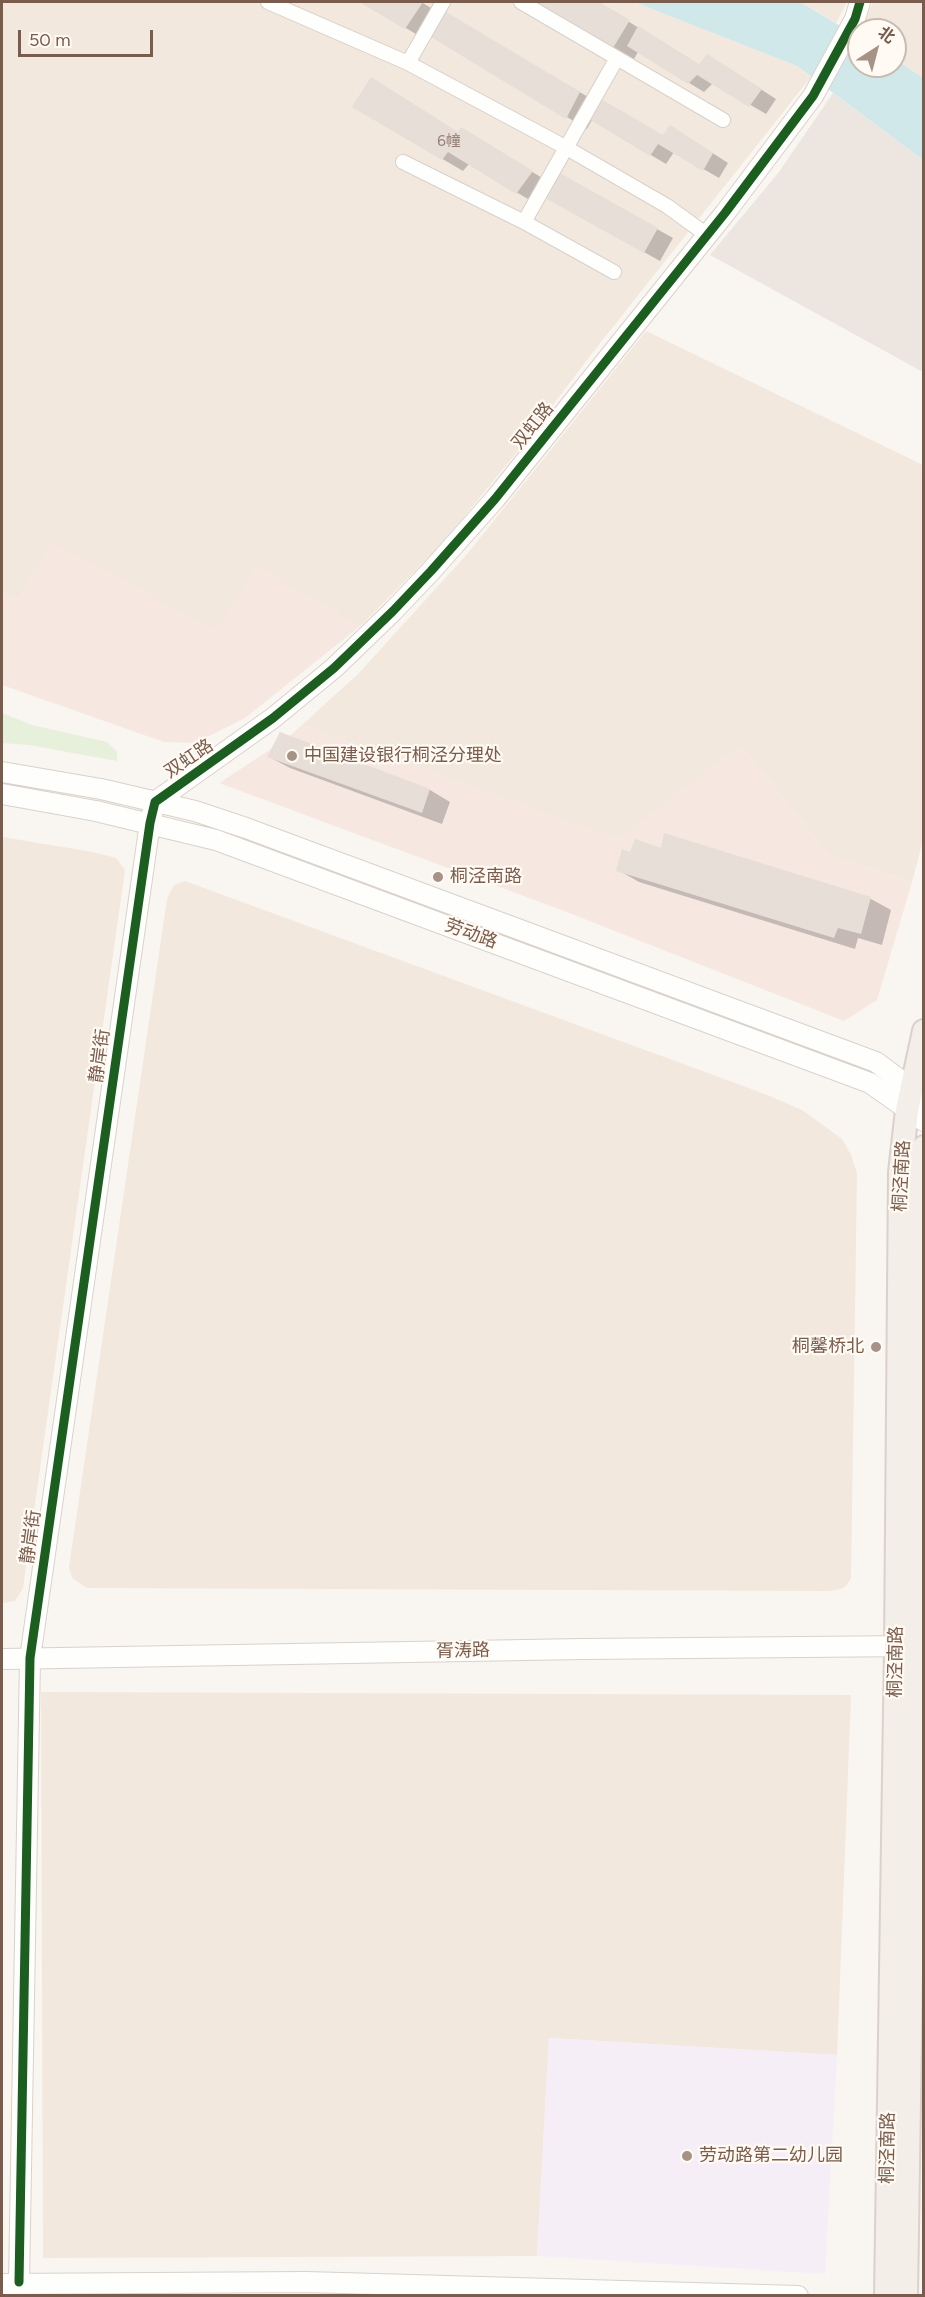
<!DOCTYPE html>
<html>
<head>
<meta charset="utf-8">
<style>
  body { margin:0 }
  #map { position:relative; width:925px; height:2297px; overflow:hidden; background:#f9f5f0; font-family:Figtree,"Noto Sans SC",sans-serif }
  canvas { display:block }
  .frame { position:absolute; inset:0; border:3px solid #7a5c4d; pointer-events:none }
  .north { position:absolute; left:847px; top:18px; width:60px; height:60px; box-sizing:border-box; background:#fffaf3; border:2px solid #cabbb1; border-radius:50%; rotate:36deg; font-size:16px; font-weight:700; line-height:24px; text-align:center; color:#7a5c4d }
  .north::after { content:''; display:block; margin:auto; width:21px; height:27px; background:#a69286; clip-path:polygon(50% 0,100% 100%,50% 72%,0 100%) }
  .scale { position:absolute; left:18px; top:30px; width:135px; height:27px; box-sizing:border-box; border:3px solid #7a5c4d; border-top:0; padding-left:8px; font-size:18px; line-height:21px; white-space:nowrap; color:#7a5c4d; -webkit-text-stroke:4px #fffaf3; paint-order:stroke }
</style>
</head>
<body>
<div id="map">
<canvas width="925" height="2297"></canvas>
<div class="frame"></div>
<div class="north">北</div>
<div class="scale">50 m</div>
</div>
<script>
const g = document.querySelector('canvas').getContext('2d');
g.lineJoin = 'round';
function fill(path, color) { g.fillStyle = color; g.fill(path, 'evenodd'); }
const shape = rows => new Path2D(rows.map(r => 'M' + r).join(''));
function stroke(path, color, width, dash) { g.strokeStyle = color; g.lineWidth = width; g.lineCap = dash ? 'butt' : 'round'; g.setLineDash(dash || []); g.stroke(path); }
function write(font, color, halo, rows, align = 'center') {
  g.font = font + ' Figtree,"Noto Sans SC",sans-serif'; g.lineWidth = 4.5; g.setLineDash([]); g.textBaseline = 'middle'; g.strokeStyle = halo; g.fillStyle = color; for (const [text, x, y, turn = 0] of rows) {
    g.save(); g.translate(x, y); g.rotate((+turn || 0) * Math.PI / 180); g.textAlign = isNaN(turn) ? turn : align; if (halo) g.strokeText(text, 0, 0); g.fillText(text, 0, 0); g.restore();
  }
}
const residential = shape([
  [2,2,634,2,797,66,811,77,597,347,513,457,439,547,359,627,257,567,216,631,53,544,18,600,2,593],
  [800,2,847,2,836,23],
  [873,2,923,2,923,78,895,59,895,30,860,30],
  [646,331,923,465,924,836,912,882,829,856,741,746,618,840,302,725,358,674,468,553],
  [2,837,93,852,116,858,125,870,23,1588,15,1601,2,1603],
  [185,881,765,1094,802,1110,842,1139,851,1155,857,1173,851,1578,846,1586,841,1589,829,1591,87,1588,72,1578,69,1567,167,899,174,885],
  [41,1692,851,1695,837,2055,549,2038,537,2256,43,2258]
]);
const commercial = shape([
  [53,543,216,630,257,566,359,627,245,718,195,743,164,742,2,685,2,593,18,600],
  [302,725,618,839,741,746,829,856,912,882,877,1000,844,1021,564,911,219,783,285,740]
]);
const industrial = shape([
  [833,93,923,160,923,372,710,255,779,172]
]);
const education = shape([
  [549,2038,837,2055,825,2274,537,2256]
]);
const green = shape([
  [2,713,32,725,107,742,117,752,117,761,29,745,2,743]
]);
const water = shape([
  [634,2,800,2,859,37,859,66,895,66,895,59,923,78,923,160,797,66]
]);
const shadow = shape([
  [362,2,421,2,443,15,426,40],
  [535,2,597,2,700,66,723,65,776,99,766,114,713,83,704,92,638,52,634,59],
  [447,14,600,104,664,137,686,136,728,163,719,178,674,152,666,164,592,120,587,129,567,117],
  [354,107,482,141,552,184,559,174,673,238,660,261,544,196,538,205,469,164,463,171],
  [280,733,430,790,450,802,442,824,290,768,269,757],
  [665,835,871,899,891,910,882,945,858,938,855,949,639,882,618,870,631,854,662,850]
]);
const building = shape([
  [359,2,423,2,405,29],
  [532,2,599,2,630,20,613,48],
  [446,12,580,92,566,119,431,37],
  [638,26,699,64,707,54,762,89,749,107,697,75,688,84,627,46],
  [371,77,458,132,461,127,533,171,516,194,448,152,442,160,352,107],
  [601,99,663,135,670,125,713,153,703,171,658,144,650,156,589,119],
  [558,172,658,228,644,253,543,197],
  [280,732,430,789,422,813,267,757],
  [664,833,871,897,861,934,838,928,834,938,616,871,622,849,630,852,635,839,661,848]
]);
const street = shape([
  [268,2,408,63,565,147,667,206,707,235],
  [521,2,723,120],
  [408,63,443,2],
  [403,162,524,222,614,272],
  [524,222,617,58]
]);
const secondary = shape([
  [2,772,101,789,195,811,246,828,876,1062,924,1098],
  [2,794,96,811,216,840,870,1083,924,1121],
  [2,1659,583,1649,912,1646],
  [19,2282,30,1658,150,823,155,802,273,718,334,668,393,611,431,571,495,499,725,213,813,96,855,19,860,2],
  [2,2284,306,2282,798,2296]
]);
const primary = shape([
  [886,2296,896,1646,900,1172,907,1110,924,1031],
  [906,2296,916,1647,921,1174,924,1147]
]);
const cycleway = shape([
  [19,2282,30,1658,150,823,155,802,273,718,334,668,393,611,431,571,495,499,725,213,813,96,855,19,860,2]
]);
const markers = [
  [292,756,6,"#a69286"],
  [438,877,6,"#a69286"],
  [876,1347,6,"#a69286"],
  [687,2156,6,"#a69286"]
];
const numberNames = [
  ["6幢",449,142]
];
const streetNames = [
  ["双虹路",533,426,-51],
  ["双虹路",189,759,-34],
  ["劳动路",471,934,20],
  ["静岸街",100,1056,-82],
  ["桐泾南路",902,1176,-87],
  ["静岸街",31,1537,-82],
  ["胥涛路",463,1651,-1],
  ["桐泾南路",896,1662,-89],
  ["桐泾南路",888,2148,-89]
];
const poiNames = [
  ["中国建设银行桐泾分理处",304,756],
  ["桐泾南路",450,877],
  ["桐馨桥北",864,1347,"right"],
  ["劳动路第二幼儿园",699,2156]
];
fill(residential, '#f2e8de');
fill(commercial, '#f6e8e1');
fill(industrial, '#ede5e0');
fill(education, '#f6eef6');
fill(green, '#e7f0db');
fill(water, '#d0e8ea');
fill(shadow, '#0003');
fill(building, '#e6ded7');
stroke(street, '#d7d1cb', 16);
stroke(secondary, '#d9d2cb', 22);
stroke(primary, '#dad1cc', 26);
stroke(street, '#fefefd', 14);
stroke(secondary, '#fefefd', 20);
stroke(primary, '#f3eee8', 22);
stroke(cycleway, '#1b5e20', 9);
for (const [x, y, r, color] of markers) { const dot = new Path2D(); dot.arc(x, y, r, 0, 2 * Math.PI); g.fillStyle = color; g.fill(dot); stroke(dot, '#fffaf3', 2); }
write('15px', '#977e72', null, numberNames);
write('18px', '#7a5c4d', '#fffaf3', streetNames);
write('18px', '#7a5c4d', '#fffaf3', poiNames, 'left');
</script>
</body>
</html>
